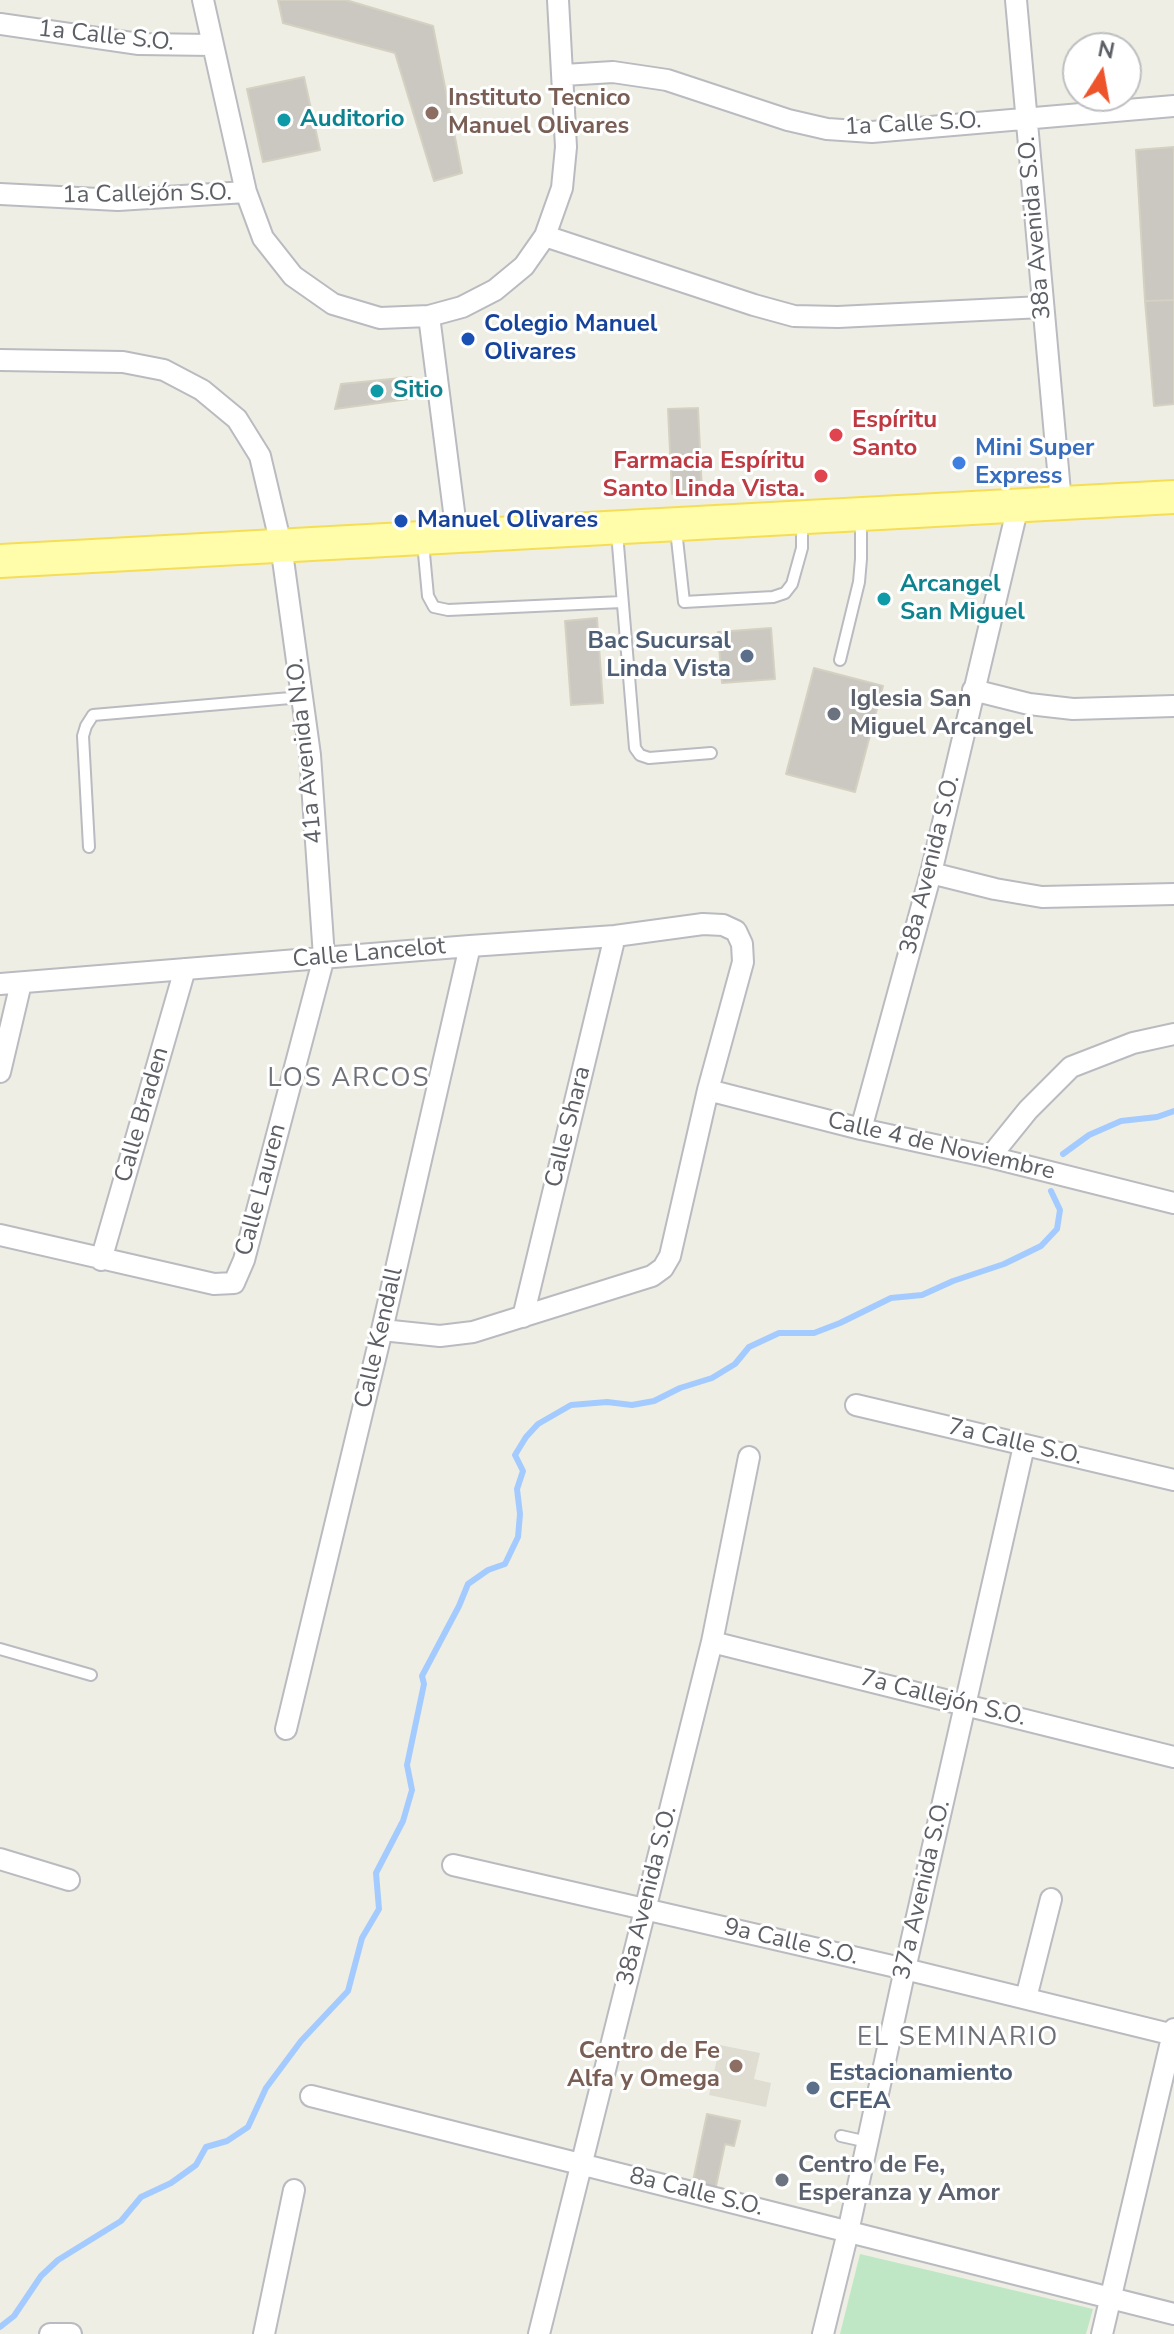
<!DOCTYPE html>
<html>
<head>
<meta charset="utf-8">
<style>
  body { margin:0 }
  #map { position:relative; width:1174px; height:2334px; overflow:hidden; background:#efeee4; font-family:"Nunito Sans",sans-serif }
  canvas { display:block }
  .north { position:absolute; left:1062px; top:32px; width:80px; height:80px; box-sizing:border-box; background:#fff; border:2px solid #bebfc1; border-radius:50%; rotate:11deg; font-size:22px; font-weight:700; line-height:32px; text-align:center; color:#5c5f65 }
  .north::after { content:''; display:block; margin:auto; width:28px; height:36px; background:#ee542b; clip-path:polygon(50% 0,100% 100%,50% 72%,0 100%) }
</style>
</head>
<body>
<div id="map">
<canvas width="1174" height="2334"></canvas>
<div class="north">N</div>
</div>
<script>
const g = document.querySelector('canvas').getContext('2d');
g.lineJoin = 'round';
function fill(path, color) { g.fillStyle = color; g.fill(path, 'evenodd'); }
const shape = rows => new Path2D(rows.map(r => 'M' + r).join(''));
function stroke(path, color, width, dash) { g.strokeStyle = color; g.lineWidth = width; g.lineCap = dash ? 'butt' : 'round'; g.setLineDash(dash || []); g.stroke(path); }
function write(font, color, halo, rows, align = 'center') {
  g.font = font + ' "Nunito Sans",sans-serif'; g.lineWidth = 6; g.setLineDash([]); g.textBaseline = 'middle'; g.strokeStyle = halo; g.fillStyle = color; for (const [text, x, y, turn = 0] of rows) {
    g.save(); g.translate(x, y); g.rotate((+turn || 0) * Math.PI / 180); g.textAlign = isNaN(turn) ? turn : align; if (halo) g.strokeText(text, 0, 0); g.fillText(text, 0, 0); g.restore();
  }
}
const education = shape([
  [720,2045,760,2053,754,2079,771,2083,766,2107,709,2095]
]);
const green = shape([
  [860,2254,1093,2309,1086,2334,840,2334]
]);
const stream = shape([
  [1063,1154,1089,1135,1121,1121,1157,1117,1174,1111],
  [0,2327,14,2316,41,2276,58,2260,121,2221,141,2197,171,2183,196,2165,206,2147,227,2141,248,2127,266,2088,301,2041,348,1991,362,1938,379,1909,376,1873,403,1821,412,1790,407,1765,424,1684,422,1676,459,1606,468,1584,488,1570,505,1564,518,1537,520,1514,517,1489,523,1471,515,1455,526,1437,538,1424,571,1405,607,1402,632,1405,654,1401,680,1388,712,1378,735,1364,749,1347,779,1333,814,1333,840,1323,891,1298,922,1295,953,1281,1004,1264,1041,1246,1057,1229,1060,1210,1051,1191]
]);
const building = shape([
  [278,0,346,0,433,26,462,173,434,181,395,53,283,23,278,0],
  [304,77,320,150,263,162,247,89,304,77],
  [1174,147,1174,300,1145,301,1136,150,1174,147],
  [1174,300,1174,404,1154,406,1145,301,1174,300],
  [411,377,416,398,335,409,341,384,411,377],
  [698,408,702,492,672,494,668,409,698,408],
  [597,618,603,703,571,705,565,621,597,618],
  [771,628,775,679,722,683,718,632,771,628],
  [814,668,883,686,855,792,786,774,814,668],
  [707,2114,740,2121,734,2146,725,2144,715,2191,692,2186,707,2114]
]);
const lane = shape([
  [676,530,684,602,773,597,785,593,792,584,802,548,802,523],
  [617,533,635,748,640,755,649,758,711,753],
  [423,543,428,596,434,607,448,610,622,602],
  [840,660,859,582,861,559,861,520],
  [89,847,83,736,86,726,93,715,302,697],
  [0,1649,91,1675],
  [841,2136,868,2142]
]);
const street = shape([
  [203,0,246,192,263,238,293,276,333,304,380,318,429,316,462,307,495,290,524,266,545,236,562,188,566,147,558,0],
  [1016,0,1061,503],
  [0,24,139,44,213,45],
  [564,75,613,72,667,80,788,120,827,129,872,132,1174,106],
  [0,194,118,200,246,192],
  [545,236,754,305,794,316,838,317,1042,307],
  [429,316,457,535],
  [0,360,123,362,164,370,202,390,237,419,260,456,281,545,310,755,324,957,244,1260,234,1283,214,1284,0,1235],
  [973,690,1029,704,1073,709,1174,706],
  [931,873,995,889,1042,897,1174,894],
  [0,984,470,946,615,936,703,924,723,925,736,931,742,944,743,962,708,1090,670,1256,663,1268,652,1276,473,1332,440,1336,382,1330],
  [0,1072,21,983],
  [708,1090,861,1129,990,1157,1174,1203],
  [861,1129,931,873,1018,506],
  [990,1157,1028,1110,1071,1067,1133,1043,1174,1034],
  [101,1260,185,969],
  [523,1317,615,936],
  [856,1405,1174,1480],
  [712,1642,1174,1757],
  [286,1729,382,1330,470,946],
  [0,1859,69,1880],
  [453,1865,905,1969,1174,2035],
  [1026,1998,1051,1899],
  [311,2096,1174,2314],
  [50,2334,71,2334],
  [264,2334,294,2190],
  [539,2334,712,1642,749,1457],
  [823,2334,848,2232,905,1969,1024,1446],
  [1102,2334,1174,2029]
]);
const primary = shape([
  [0,561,1174,497]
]);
const markers = [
  [432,113,8,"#8d6e63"],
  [284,120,8,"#0f9aa8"],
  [468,339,8,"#1a4fb4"],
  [377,391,8,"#0f9aa8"],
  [836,435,8,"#e0444e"],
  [959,463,8,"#3f7fe0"],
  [821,476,8,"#e0444e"],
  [401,521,8,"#1a4fb4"],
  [884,599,8,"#0f9aa8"],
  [747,656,8,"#5c6f8a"],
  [834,714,8,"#6b7280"],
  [736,2066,8,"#8d6e63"],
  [813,2088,8,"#5c6f8a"],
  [782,2180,8,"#6b7280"]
];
const streetNames = [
  ["1a Calle S.O.",106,37,6],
  ["1a Calle S.O.",913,125,-3],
  ["1a Callejón S.O.",147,195,-1],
  ["38a Avenida S.O.",1036,228,-95],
  ["41a Avenida N.O.",306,751,-96],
  ["38a Avenida S.O.",931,865,-76],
  ["Calle Lancelot",369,954,-5],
  ["Calle Braden",143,1115,-74],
  ["Calle Shara",569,1127,-76],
  ["Calle 4 de Noviembre",941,1147,13],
  ["Calle Lauren",262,1190,-75],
  ["Calle Kendall",380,1338,-77],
  ["7a Calle S.O.",1015,1443,13],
  ["7a Callejón S.O.",943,1699,14],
  ["37a Avenida S.O.",923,1890,-77],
  ["38a Avenida S.O.",648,1896,-76],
  ["9a Calle S.O.",791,1943,13],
  ["8a Calle S.O.",696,2193,14]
];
const educationNames = [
  ["Instituto Tecnico",448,99],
  ["Manuel Olivares",448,127],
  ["Centro de Fe",720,2052,"right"],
  ["Alfa y Omega",720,2080,"right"]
];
const cultureNames = [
  ["Auditorio",300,120],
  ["Sitio",393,391],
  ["Arcangel",900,585],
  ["San Miguel",900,613]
];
const transitNames = [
  ["Colegio Manuel",484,325],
  ["Olivares",484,353],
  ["Manuel Olivares",417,521]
];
const healthNames = [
  ["Espíritu",852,421],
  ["Santo",852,449],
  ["Farmacia Espíritu",805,462,"right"],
  ["Santo Linda Vista.",805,490,"right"]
];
const shopNames = [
  ["Mini Super",975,449],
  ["Express",975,477]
];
const serviceNames = [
  ["Bac Sucursal",731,642],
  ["Linda Vista",731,670],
  ["Estacionamiento",829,2074,"left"],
  ["CFEA",829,2102,"left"]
];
const worshipNames = [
  ["Iglesia San",850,700],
  ["Miguel Arcangel",850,728],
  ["Centro de Fe,",798,2166],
  ["Esperanza y Amor",798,2194]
];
const neighbourhoodNames = [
  ["LOS ARCOS",349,1080],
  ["EL SEMINARIO",958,2039]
];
fill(education, '#dfddd2');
fill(green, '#bfe7c5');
stroke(stream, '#a4cbff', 6);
fill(building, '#cac8c1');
stroke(building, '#d4d1c2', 2);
stroke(lane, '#b9bbc0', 14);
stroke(street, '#b9bbc0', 24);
stroke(primary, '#f5de56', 36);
stroke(lane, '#fff', 10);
stroke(street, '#fff', 20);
stroke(primary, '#fffda9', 32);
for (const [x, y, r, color] of markers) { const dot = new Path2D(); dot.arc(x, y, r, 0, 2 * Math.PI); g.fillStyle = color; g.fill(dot); stroke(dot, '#fff', 3); }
write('24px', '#5c5f65', '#fff', streetNames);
write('bold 24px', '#785e54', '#fff', educationNames, 'left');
write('bold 24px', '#0d838f', '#fff', cultureNames, 'left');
write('bold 24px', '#164399', '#fff', transitNames, 'left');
write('bold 24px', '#be3a42', '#fff', healthNames, 'left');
write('bold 24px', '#366cbe', '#fff', shopNames, 'left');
write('bold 24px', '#4e5e75', '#fff', serviceNames, 'right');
write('bold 24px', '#5b616d', '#fff', worshipNames, 'left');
g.letterSpacing = '2px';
write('26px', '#6d7077', '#fff', neighbourhoodNames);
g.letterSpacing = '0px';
</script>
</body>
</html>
